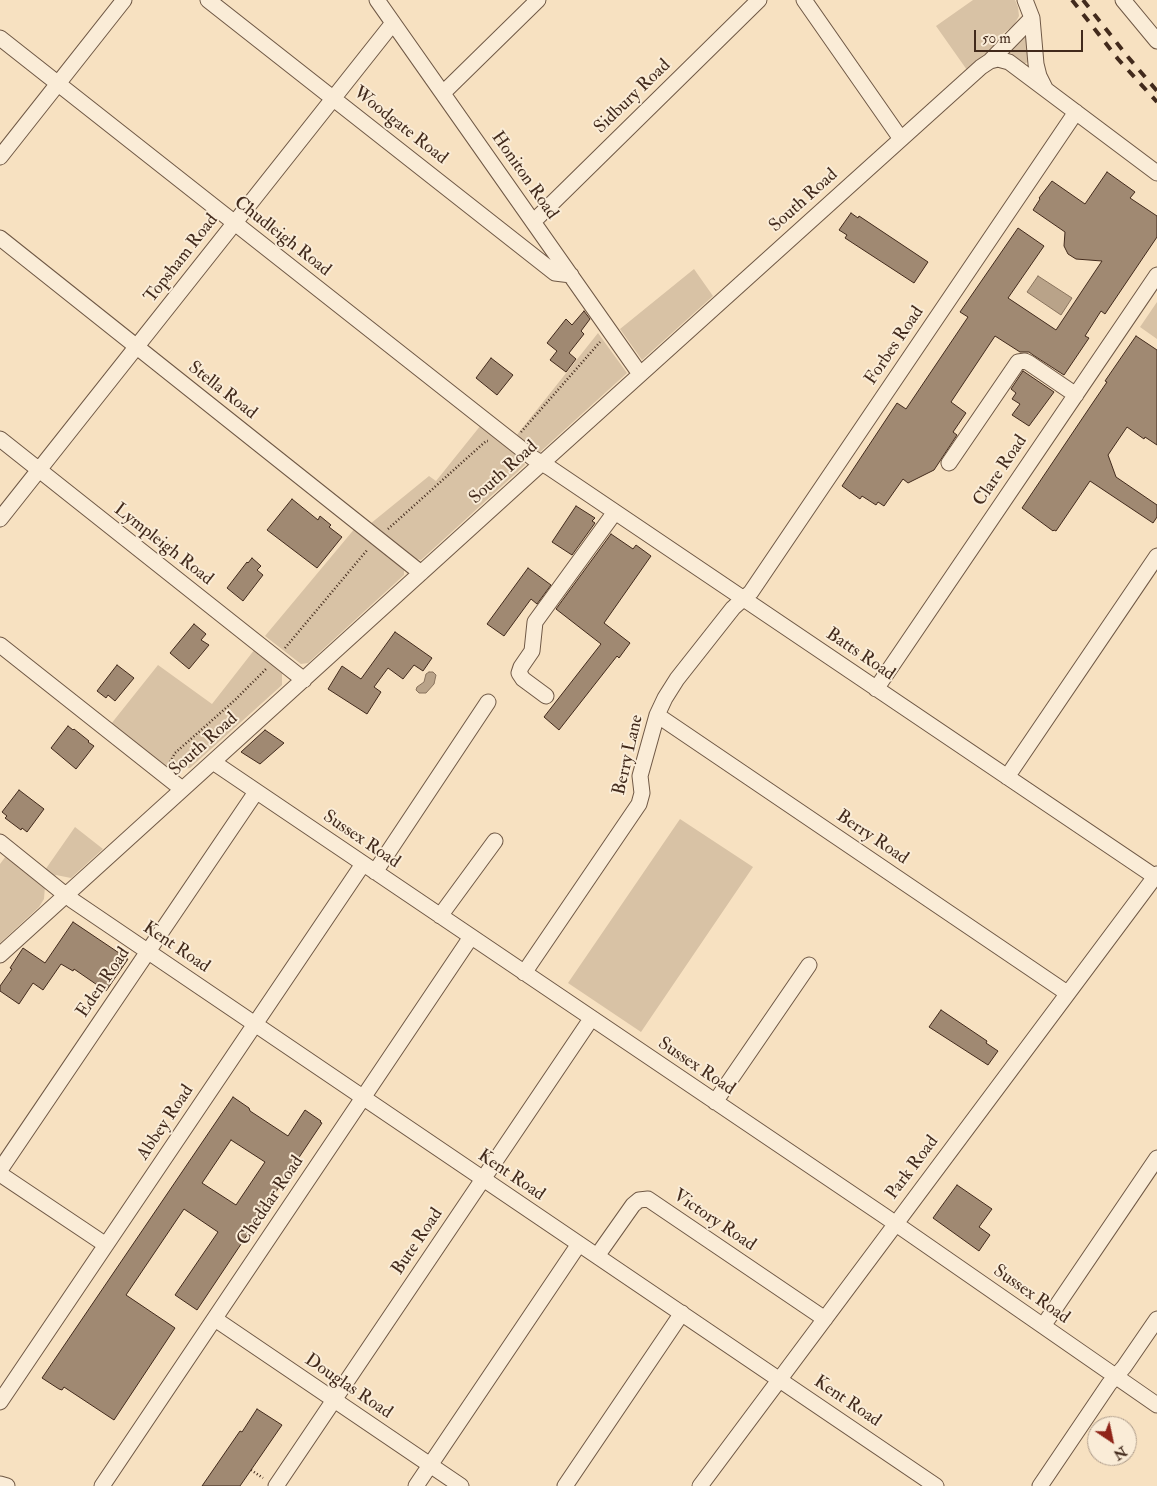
<!DOCTYPE html>
<html>
<head>
<meta charset="utf-8">
<style>
  body { margin:0 }
  #map { position:relative; width:1157px; height:1486px; overflow:hidden; background:#f7e1c1; font-family:"IM FELL Double Pica",serif }
  canvas { display:block }
  .north { position:absolute; left:1087px; top:1416px; width:50px; height:50px; box-sizing:border-box; background:#faecd7; border:1px solid #b09e8c; border-radius:50%; rotate:146deg; font-size:14px; font-weight:700; line-height:20px; text-align:center; color:#422a1c }
  .north::after { content:''; display:block; margin:auto; width:18px; height:22px; background:#8f2418; clip-path:polygon(50% 0,100% 100%,50% 72%,0 100%) }
  .scale { position:absolute; left:974px; top:30px; width:109px; height:22px; box-sizing:border-box; border:2px solid #422a1c; border-top:0; padding-left:6px; font-size:15px; line-height:18px; white-space:nowrap; color:#422a1c; -webkit-text-stroke:4px #faecd7; paint-order:stroke }
</style>
</head>
<body>
<div id="map">
<canvas width="1157" height="1486"></canvas>
<div class="north">N</div>
<div class="scale">50 m</div>
</div>
<script>
const g = document.querySelector('canvas').getContext('2d');
g.lineJoin = 'round';
function fill(path, color) { g.fillStyle = color; g.fill(path, 'evenodd'); }
const shape = rows => new Path2D(rows.map(r => 'M' + r).join(''));
function stroke(path, color, width, dash) { g.strokeStyle = color; g.lineWidth = width; g.lineCap = dash ? 'butt' : 'round'; g.setLineDash(dash || []); g.stroke(path); }
function write(font, color, halo, rows, align = 'center') {
  g.font = font + ' "IM FELL Double Pica",serif'; g.lineWidth = 4; g.setLineDash([]); g.textBaseline = 'middle'; g.strokeStyle = halo; g.fillStyle = color; for (const [text, x, y, turn = 0] of rows) {
    g.save(); g.translate(x, y); g.rotate((+turn || 0) * Math.PI / 180); g.textAlign = isNaN(turn) ? turn : align; if (halo) g.strokeText(text, 0, 0); g.fillText(text, 0, 0); g.restore();
  }
}
const green = shape([
  [973,0,1015,0,1018,7,1019,16,1014,25,1001,35,1002,38,967,70,936,26],
  [1023,38,1026,38,1027,41,1028,62,1024,64,1010,52],
  [694,269,713,296,642,360,620,329],
  [1157,302,1157,339,1140,327],
  [598,333,627,373,540,452,535,451,516,436],
  [481,425,523,459,525,465,421,560,416,559,370,524,429,476,436,481],
  [356,527,401,565,404,569,404,575,308,663,301,664,265,636],
  [255,649,285,673,282,674,282,685,190,768,176,769,172,773,111,724,158,665,212,704],
  [680,819,753,867,641,1032,568,983],
  [75,827,103,849,71,878,56,875,54,877,45,870],
  [6,856,45,886,44,899,39,907,0,943,0,864]
]);
const water = shape([
  [1038,276,1072,298,1061,315,1027,292,1038,276],
  [429,672,433,672,436,675,434,684,426,693,419,693,416,690,417,687,424,682,426,674,429,672]
]);
const building = shape([
  [1107,172,1135,192,1130,198,1157,216,1157,237,1105,314,1101,311,1085,336,1089,338,1064,375,1033,355,1029,352,1020,352,995,336,951,402,966,413,953,432,957,435,934,470,908,483,903,479,884,506,878,502,876,505,862,496,860,499,842,486,897,403,906,409,968,317,960,312,1018,228,1044,246,1008,298,1056,330,1102,261,1076,259,1068,254,1064,246,1065,232,1033,210,1040,199,1039,198,1052,181,1085,204,1107,172],
  [851,213,858,218,859,216,928,262,914,283,845,238,847,235,839,230,851,213],
  [584,311,590,319,581,331,584,334,569,353,576,359,566,372,550,360,557,351,547,343,566,319,572,325,584,311],
  [1136,336,1157,350,1157,445,1145,437,1144,439,1127,427,1108,455,1116,477,1157,505,1157,517,1153,523,1090,481,1056,531,1054,530,1053,531,1022,508,1092,404,1107,382,1105,381,1136,336],
  [491,358,513,375,497,395,476,378,491,358],
  [1023,371,1054,392,1029,426,1012,415,1020,404,1012,399,1016,393,1011,389,1023,371],
  [292,499,318,520,320,516,331,525,329,527,342,537,317,568,267,530,292,499],
  [576,506,595,518,592,521,595,523,572,555,552,542,576,506],
  [611,534,633,549,636,545,651,556,604,623,630,643,619,658,617,656,559,730,544,717,601,644,556,609,611,534],
  [252,558,261,566,257,570,263,575,243,601,227,588,247,562,248,563,252,558],
  [528,568,551,585,537,604,531,599,504,636,487,624,528,568],
  [194,624,206,634,201,640,209,645,189,669,170,653,194,624],
  [395,632,432,658,423,671,414,665,403,679,388,668,374,687,381,692,367,714,328,689,342,666,361,679,395,632],
  [117,665,134,678,115,701,108,695,106,698,97,691,117,665],
  [68,726,73,730,74,729,89,741,88,742,94,746,76,769,51,748,68,726],
  [265,730,284,743,260,764,241,752,265,730],
  [19,790,44,809,27,832,22,828,21,830,5,818,7,816,2,812,19,790],
  [73,922,128,959,106,991,74,969,73,971,61,964,43,990,33,983,19,1004,0,991,0,986,12,969,10,968,23,948,45,963,73,922],
  [941,1010,987,1041,986,1043,998,1051,988,1065,929,1027,941,1010],
  [233,1097,249,1108,250,1111,288,1136,305,1110,321,1121,320,1122,322,1123,197,1310,175,1295,218,1232,184,1209,126,1295,175,1328,114,1420,64,1387,62,1390,59,1389,42,1378,233,1097],
  [231,1140,265,1162,236,1205,202,1183,231,1140],
  [957,1185,992,1209,979,1227,990,1235,979,1251,933,1218,957,1185],
  [257,1409,282,1425,240,1486,202,1486,240,1431,242,1432,257,1409]
]);
const path = shape([
  [521,432,600,342],
  [388,529,486,441,488,441],
  [285,648,368,549],
  [170,762,175,753,235,700,266,669],
  [251,1470,263,1478]
]);
const minor = shape([
  [208,0,555,273,571,275],
  [377,0,640,374],
  [804,0,901,139],
  [1025,0,1032,18,1036,64,1039,76,1045,88],
  [1123,0,1157,41],
  [0,38,533,458,550,468,1157,878],
  [990,61,998,59,1009,62,1157,173],
  [443,93,538,0],
  [0,157,124,0],
  [533,222,759,0],
  [0,238,421,573],
  [0,439,304,680],
  [949,463,1018,362,1025,361,1029,363,1076,395],
  [0,519,393,23],
  [0,645,182,789],
  [876,689,1157,275],
  [546,696,523,679,519,673,521,667,532,651,535,622,615,512],
  [657,715,1067,993],
  [213,762,886,1217,1157,1405],
  [1007,777,1157,556],
  [0,842,72,900,936,1486],
  [375,872,488,702],
  [440,916,495,841],
  [0,955,552,454,981,67,990,61,1032,18],
  [524,973,639,804,642,793,640,776,657,715,665,698,677,679,733,608,751,592,1076,112],
  [715,1102,809,965],
  [0,1170,256,792],
  [0,1174,106,1245],
  [597,1256,633,1205,639,1200,648,1199,825,1319],
  [215,1319,461,1486],
  [1043,1326,1157,1158],
  [0,1402,363,864],
  [0,1484,7,1486],
  [102,1486,471,937],
  [276,1486,591,1019],
  [416,1486,579,1244],
  [565,1486,682,1313],
  [700,1486,1157,874],
  [1040,1486,1109,1384,1124,1367,1157,1319]
]);
const rail = shape([
  [1072,0,1118,59,1157,102],
  [1083,0,1128,57,1157,91]
]);
const streetNames = [
  ["Sidbury Road",633,97,-44],
  ["Woodgate Road",400,126,38],
  ["Honiton Road",524,176,55],
  ["South Road",804,201,-42],
  ["Chudleigh Road",282,237,38],
  ["Topsham Road",182,259,-52],
  ["Forbes Road",895,346,-56],
  ["Stella Road",222,391,38],
  ["Clare Road",1001,471,-56],
  ["South Road",504,473,-42],
  ["Lympleigh Road",163,545,38],
  ["Batts Road",860,655,34],
  ["South Road",204,745,-42],
  ["Berry Lane",629,755,-77],
  ["Berry Road",872,838,34],
  ["Sussex Road",361,840,34],
  ["Kent Road",176,948,34],
  ["Eden Road",104,983,-56],
  ["Sussex Road",696,1067,34],
  ["Abbey Road",166,1123,-56],
  ["Park Road",913,1168,-53],
  ["Kent Road",511,1176,34],
  ["Cheddar Road",271,1201,-56],
  ["Victory Road",714,1221,34],
  ["Bute Road",418,1242,-56],
  ["Sussex Road",1031,1295,35],
  ["Douglas Road",348,1387,34],
  ["Kent Road",847,1402,34]
];
fill(green, '#d8c2a5');
fill(water, '#b9a389');
stroke(water, '#89735d', 1);
fill(building, '#a08972');
stroke(building, '#422a1c', 1);
stroke(minor, '#6f5845', 17);
stroke(path, '#422a1c', 2.5, [1, 2.5]);
stroke(minor, '#faecd7', 15);
stroke(rail, '#422a1c', 4, [9, 9]);
write('18px', '#422a1c', '#faecd7', streetNames);
</script>
</body>
</html>
